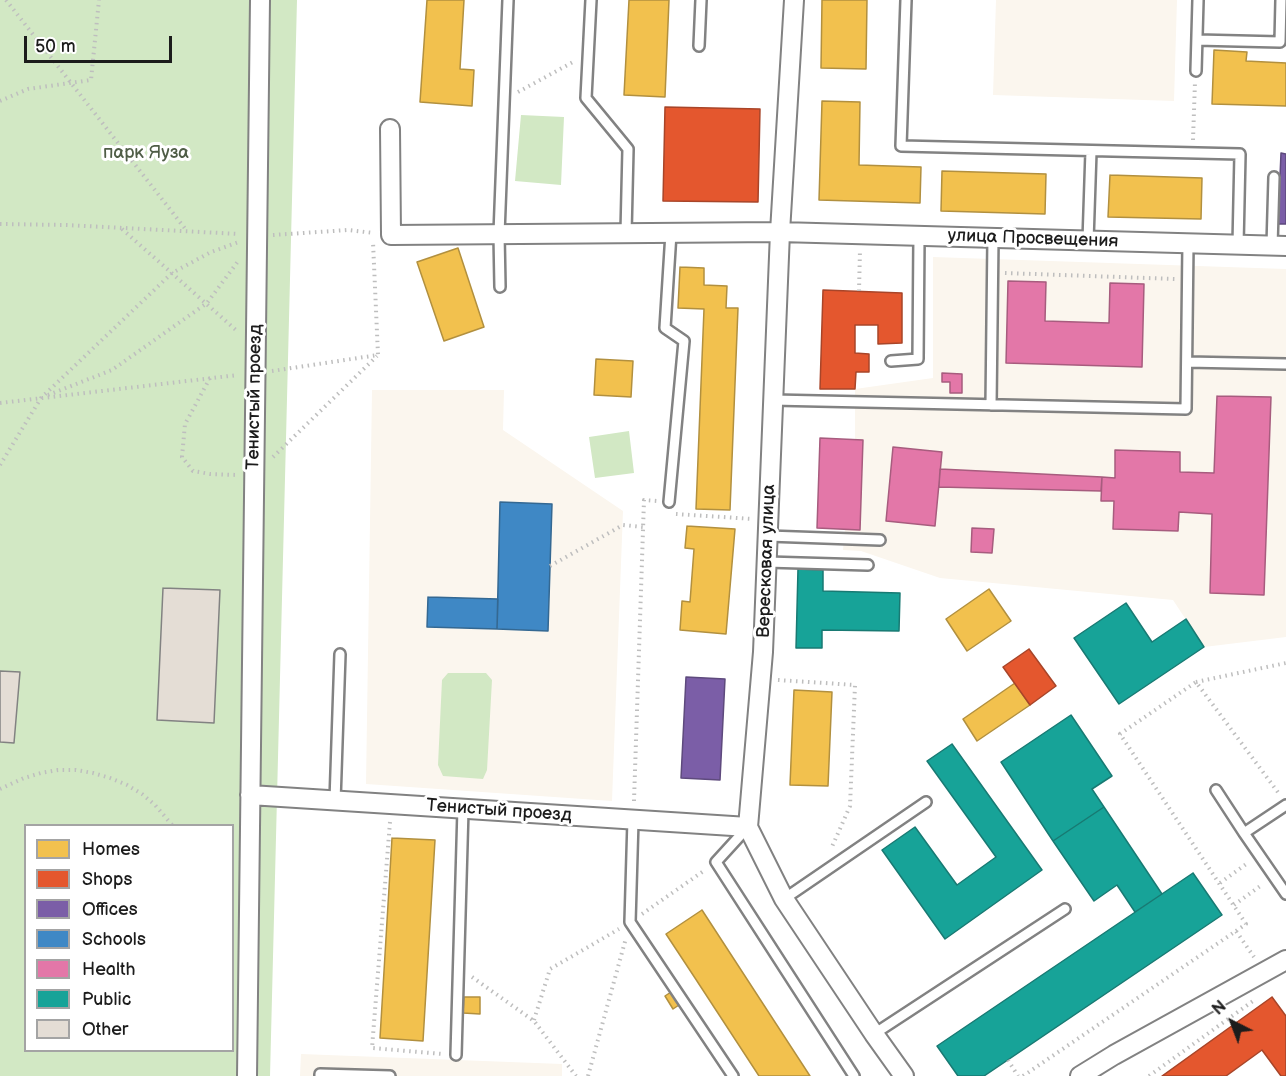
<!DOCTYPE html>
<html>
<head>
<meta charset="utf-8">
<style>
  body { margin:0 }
  #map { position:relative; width:1286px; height:1076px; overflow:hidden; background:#fff; font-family:"Balsamiq Sans",sans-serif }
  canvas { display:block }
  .legend { position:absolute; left:24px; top:824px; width:210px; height:228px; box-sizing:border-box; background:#fff; border:2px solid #a4a4a4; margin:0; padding:8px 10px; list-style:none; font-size:18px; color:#1c1c1c }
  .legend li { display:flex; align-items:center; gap:12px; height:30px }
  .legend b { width:30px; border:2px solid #a4a4a4 }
  .north { position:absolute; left:1202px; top:992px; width:60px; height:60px; -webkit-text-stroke:4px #fff; paint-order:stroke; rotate:318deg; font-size:16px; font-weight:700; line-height:24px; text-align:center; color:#1c1c1c }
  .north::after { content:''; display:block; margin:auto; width:21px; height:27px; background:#1c1c1c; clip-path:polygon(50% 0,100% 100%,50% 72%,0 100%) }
  .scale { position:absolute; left:24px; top:36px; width:148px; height:27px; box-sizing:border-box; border:3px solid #1c1c1c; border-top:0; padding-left:8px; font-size:18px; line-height:21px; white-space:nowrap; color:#1c1c1c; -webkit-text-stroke:4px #fff; paint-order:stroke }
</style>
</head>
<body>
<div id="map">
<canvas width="1286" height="1076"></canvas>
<ul class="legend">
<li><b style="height:16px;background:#f2c14e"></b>Homes</li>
<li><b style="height:16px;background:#e4572e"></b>Shops</li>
<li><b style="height:16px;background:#7b5ea7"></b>Offices</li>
<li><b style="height:16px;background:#3f88c5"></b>Schools</li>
<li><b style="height:16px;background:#e377a8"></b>Health</li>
<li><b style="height:16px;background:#17a398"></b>Public</li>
<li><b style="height:16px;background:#e4ddd5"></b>Other</li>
</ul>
<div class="north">N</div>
<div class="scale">50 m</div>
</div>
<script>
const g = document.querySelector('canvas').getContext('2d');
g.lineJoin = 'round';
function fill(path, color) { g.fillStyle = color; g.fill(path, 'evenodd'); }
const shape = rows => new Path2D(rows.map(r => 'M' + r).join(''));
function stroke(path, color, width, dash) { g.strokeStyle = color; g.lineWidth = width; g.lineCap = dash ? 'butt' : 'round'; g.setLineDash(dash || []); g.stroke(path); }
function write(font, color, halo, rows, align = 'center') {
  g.font = font + ' "Balsamiq Sans",sans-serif'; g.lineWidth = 6; g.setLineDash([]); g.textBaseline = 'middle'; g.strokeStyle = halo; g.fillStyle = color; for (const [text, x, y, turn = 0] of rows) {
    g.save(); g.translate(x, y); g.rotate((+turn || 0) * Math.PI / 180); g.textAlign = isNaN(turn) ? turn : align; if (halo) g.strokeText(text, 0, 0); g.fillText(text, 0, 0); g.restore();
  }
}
const built = shape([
  [996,0,1177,0,1174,101,993,95],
  [933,257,1286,269,1286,637,1204,647,1173,600,940,578,861,551,843,550,845,529,860,529,863,440,855,440,855,389,933,378],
  [372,390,504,390,503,430,623,511,612,801,366,784],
  [301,1054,562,1064,562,1076,300,1076]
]);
const green = shape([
  [0,0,297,0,270,1076,0,1076],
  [26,826,232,826,232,1050,26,1050],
  [521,115,564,117,561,185,515,181],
  [629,431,634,473,595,478,589,437],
  [448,673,486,673,492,680,487,770,483,779,443,776,438,765,442,680]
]);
const homes = shape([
  [427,0,464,0,460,69,474,70,472,106,420,102,427,0],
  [629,0,669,0,665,97,624,95,629,0],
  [822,0,867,0,866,69,821,68,822,0],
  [1214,50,1247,52,1246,61,1286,63,1286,106,1212,104,1214,50],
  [822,101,860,102,859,165,921,167,920,203,819,200,822,101],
  [942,171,1046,174,1045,214,941,211,942,171],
  [1110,175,1202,178,1201,219,1108,217,1110,175],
  [458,248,484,327,444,341,417,262,458,248],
  [680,267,704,268,704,285,727,286,726,308,738,308,730,510,696,509,704,309,678,308,680,267],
  [596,359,633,361,631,397,594,395,596,359],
  [687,526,735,529,726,634,680,630,682,601,690,602,694,549,685,548,687,526],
  [989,589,1011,621,967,651,946,619,989,589],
  [1015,683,1030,705,977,741,963,719,1015,683],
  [794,690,832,692,828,786,790,785,794,690],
  [392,838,435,840,423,1041,380,1038,392,838],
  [702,910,810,1076,759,1076,695,978,666,934,702,910],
  [674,990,682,1003,673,1009,665,996,674,990],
  [464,997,480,997,480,1014,463,1013,464,997]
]);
const shops = shape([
  [665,107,760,109,758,202,663,201,665,107],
  [823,290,902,293,902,343,878,344,878,325,855,325,855,353,869,354,869,372,856,372,855,389,820,389,823,290],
  [1029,649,1056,686,1030,705,1003,667,1029,649],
  [1272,997,1286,1016,1286,1076,1281,1076,1262,1050,1226,1076,1162,1076,1272,997]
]);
const offices = shape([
  [1281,153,1286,154,1286,224,1278,224,1281,153],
  [686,677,725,679,720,780,681,778,686,677]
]);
const schools = shape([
  [500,502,552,504,548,631,497,629,500,502],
  [428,597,498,599,497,629,427,627,428,597]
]);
const health = shape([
  [1008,281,1046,282,1045,321,1109,323,1110,283,1144,284,1142,367,1006,363,1008,281],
  [942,373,962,374,962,393,950,393,950,382,942,382,942,373],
  [1217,396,1271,397,1264,595,1210,593,1212,514,1179,512,1178,531,1113,529,1114,501,1101,501,1102,477,1115,478,1115,450,1180,452,1180,472,1214,473,1217,396],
  [820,438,863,440,860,530,817,528,820,438],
  [893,447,942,452,935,526,886,521,893,447],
  [940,469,1102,477,1101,491,939,487,940,469],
  [972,528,994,529,992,553,971,552,972,528]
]);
const public = shape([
  [798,569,823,570,823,591,900,593,899,631,822,630,822,648,796,648,798,569],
  [1126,603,1152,642,1186,619,1204,647,1119,704,1074,638,1126,603],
  [1071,715,1112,776,1092,789,1104,807,1053,841,1001,762,1071,715],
  [952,744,1042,870,945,939,882,850,915,827,957,885,996,857,927,761,952,744],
  [1104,807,1162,894,1135,912,1117,885,1094,901,1053,841,1104,807],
  [1193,873,1222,915,984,1076,958,1076,937,1046,1193,873]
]);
const building = shape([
  [163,588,220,590,214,723,157,720,163,588],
  [0,671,20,672,14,743,0,742,0,671]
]);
const path = shape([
  [6,0,187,231],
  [518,92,575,61],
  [0,101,28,89,91,80,99,0],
  [1193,140,1195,82],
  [0,224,66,225,239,234],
  [122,229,237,331],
  [273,235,348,230,374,233],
  [1005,273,1175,279],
  [859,291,860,250],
  [272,371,378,355,373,242],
  [210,378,185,424,182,457,193,471,210,474,237,475],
  [48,395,112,370,207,303,239,260],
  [0,403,238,375],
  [273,457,377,356],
  [0,465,41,398,172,273,211,252,239,242],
  [676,514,753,519],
  [550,566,623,525,643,527],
  [778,680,855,685,850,806,831,849],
  [1196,682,1286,663],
  [0,789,24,778,41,773,58,770,76,770,93,773,110,778,127,785,142,794,155,805,173,826],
  [634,801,644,500,657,501],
  [390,822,372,1048,443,1054],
  [1220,883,1249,862],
  [1234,905,1263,884],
  [642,914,705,870],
  [1236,931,1246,924,1120,734,1196,682,1280,795],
  [472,977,534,1021,576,1076],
  [534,1020,550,969,619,929],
  [1008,1060,1018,1076],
  [588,1076,626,938],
  [1023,1076,1236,931,1254,957],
  [1149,1076,1253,1001]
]);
const lane = shape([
  [591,0,586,98,628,149,626,233],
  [906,0,901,146,1240,154,1238,245],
  [1197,40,1280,42,1281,0],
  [699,46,701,0],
  [1196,71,1198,0],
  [1088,241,1091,151],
  [1272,246,1274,177],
  [500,287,499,234,508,0],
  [891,361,918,359,919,236],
  [1187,362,1286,364],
  [773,400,1186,409,1188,244],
  [991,405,993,238],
  [669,502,684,341,665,328,671,233],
  [768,536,880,540],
  [767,562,868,565],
  [1216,790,1244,833],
  [335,801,340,654],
  [1286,805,1244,833,1286,894],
  [633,820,630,922,733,1076],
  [747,828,716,862,854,1076],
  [784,899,926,802],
  [874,1034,1065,909],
  [456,1055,463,809],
  [320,1076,320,1074,390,1076]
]);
const street = shape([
  [794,0,780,232,763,652,748,827,784,899,874,1034,904,1076],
  [390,129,391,235,780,232,1286,246],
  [250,795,748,827],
  [247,1076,260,0],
  [1080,1076,1114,1055,1286,960]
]);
const parkNames = [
  ["парк Яуза",146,153]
];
const streetNames = [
  ["улица Просвещения",1033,239,2],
  ["Тенистый проезд",255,397,-89],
  ["Вересковая улица",767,561,-88],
  ["Тенистый проезд",499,811,4]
];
fill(built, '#fbf6ee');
fill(green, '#d2e8c4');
fill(homes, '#f2c14e');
stroke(homes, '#b2903f', 1.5);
fill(shops, '#e4572e');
stroke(shops, '#a84529', 1.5);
fill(offices, '#7b5ea7');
stroke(offices, '#5e4a7d', 1.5);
fill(schools, '#3f88c5');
stroke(schools, '#346892', 1.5);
fill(health, '#e377a8');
stroke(health, '#a75c7e', 1.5);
fill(public, '#17a398');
stroke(public, '#187a73', 1.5);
fill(building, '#e4ddd5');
stroke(building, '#828282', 1.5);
stroke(lane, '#828282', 14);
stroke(street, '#828282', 22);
stroke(path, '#bebebe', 4, [1.5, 4.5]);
stroke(lane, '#fff', 9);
stroke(street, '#fff', 18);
write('18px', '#4f5d46', '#fff', parkNames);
write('18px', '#1c1c1c', '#fff', streetNames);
</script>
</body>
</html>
